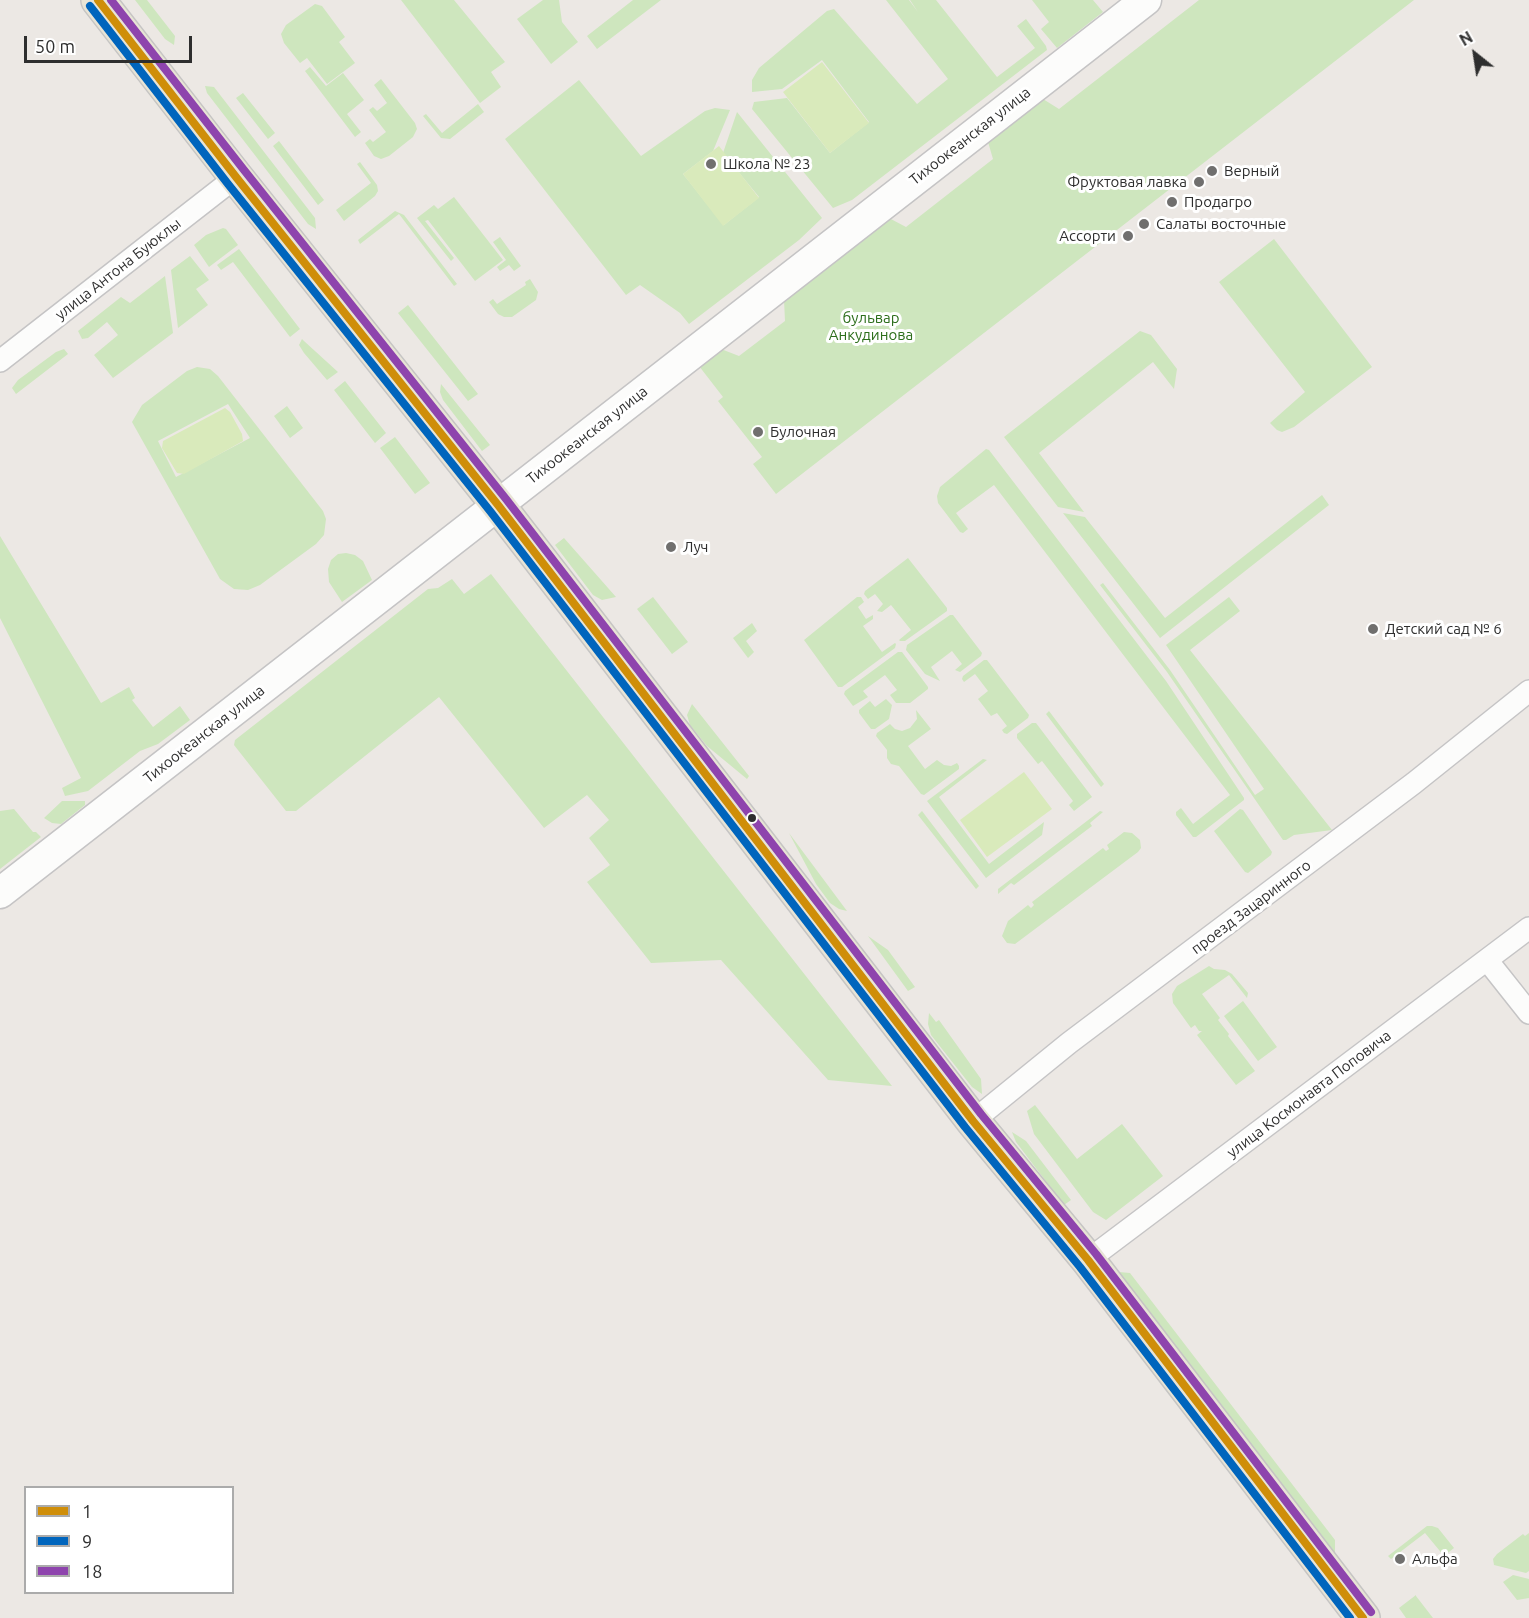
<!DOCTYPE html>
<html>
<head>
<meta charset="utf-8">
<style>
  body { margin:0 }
  #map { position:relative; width:1529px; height:1618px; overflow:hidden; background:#ece8e4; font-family:Ubuntu,sans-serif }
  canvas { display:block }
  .legend { position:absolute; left:24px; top:1486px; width:210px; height:108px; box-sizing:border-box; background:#fff; border:2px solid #ababab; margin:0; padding:8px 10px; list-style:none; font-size:18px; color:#2e2e2e }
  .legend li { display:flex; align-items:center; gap:12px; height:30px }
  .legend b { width:30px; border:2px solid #ababab }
  .north { position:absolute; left:1445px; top:24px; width:60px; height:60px; -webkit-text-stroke:4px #fff; paint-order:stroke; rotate:330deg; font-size:16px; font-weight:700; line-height:24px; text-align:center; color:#2e2e2e }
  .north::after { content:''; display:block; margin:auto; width:21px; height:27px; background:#2e2e2e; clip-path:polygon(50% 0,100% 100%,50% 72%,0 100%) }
  .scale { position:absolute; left:24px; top:36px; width:168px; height:27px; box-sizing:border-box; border:3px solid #2e2e2e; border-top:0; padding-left:8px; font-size:18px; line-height:21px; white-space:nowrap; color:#2e2e2e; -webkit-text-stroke:4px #fff; paint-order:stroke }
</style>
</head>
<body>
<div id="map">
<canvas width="1529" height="1618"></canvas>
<ul class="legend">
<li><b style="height:8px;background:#cf8e09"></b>1</li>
<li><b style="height:8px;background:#0065bd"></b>9</li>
<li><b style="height:8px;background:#8e44ad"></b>18</li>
</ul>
<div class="north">N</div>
<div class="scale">50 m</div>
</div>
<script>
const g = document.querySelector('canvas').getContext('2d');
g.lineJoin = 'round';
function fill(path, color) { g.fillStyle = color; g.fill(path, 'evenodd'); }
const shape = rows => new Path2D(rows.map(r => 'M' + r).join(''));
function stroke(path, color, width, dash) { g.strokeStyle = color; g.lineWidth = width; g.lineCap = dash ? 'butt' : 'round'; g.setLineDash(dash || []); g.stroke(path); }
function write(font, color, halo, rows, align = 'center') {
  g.font = font + ' Ubuntu,sans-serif'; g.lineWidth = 6; g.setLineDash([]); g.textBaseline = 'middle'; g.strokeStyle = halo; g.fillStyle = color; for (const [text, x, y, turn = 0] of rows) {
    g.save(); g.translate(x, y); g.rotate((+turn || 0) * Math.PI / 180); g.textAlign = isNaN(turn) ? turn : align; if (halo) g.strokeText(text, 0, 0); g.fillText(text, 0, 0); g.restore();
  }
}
const green = shape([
  [135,0,147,0,175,36,174,45,165,39],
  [401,0,454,0,505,62,491,72,501,87,480,103],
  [543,0,559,0,562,22,578,42,551,64,517,19],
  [633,0,661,0,597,49,587,36],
  [886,0,909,0,918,12,910,0,936,0,997,77,1035,48,1017,26,1026,19,1046,46,1047,50,852,200,833,208,752,109,754,102,787,98,830,153,869,122,822,60,782,89,752,92,752,80,759,68,827,11,834,9,917,104,948,79],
  [1032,0,1093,0,1103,12,1057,48,1041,29,1049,22],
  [1199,0,1414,0,776,494,753,464,762,457,718,401,723,397,699,366,721,349,739,356,785,321,784,300,889,218,906,227,993,159,988,142,1043,99,1059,109],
  [315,4,322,6,345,37,339,42,355,63,327,84,307,58,300,63,284,43,281,34,286,25],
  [310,67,326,86,343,73,364,100,347,114,361,132,355,137,305,71],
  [381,79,415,123,417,129,413,137,389,156,381,159,374,156,365,143,370,139,373,142,386,132,369,110,373,107,377,111,387,103,374,85],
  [579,80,641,156,705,111,715,108,730,110,713,151,683,174,724,225,759,197,723,153,737,112,822,218,799,240,689,324,680,313,640,285,626,295,505,139],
  [205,86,214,87,315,218,316,229,308,224,207,93],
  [243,93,275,133,268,139,236,98],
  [478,104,484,112,450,139,441,138,423,116,426,114,442,133],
  [279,141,324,200,318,205,273,146],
  [360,162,377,185,378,191,375,196,344,221,336,210,371,183,357,164],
  [454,197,503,260,475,281,428,220,425,221,454,258,451,261,417,218,434,205,438,209],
  [395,211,404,215,457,284,454,286,399,214,360,244,358,240],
  [223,228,226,229,238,245,209,267,194,245,206,235],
  [500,237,521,266,514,271,509,265,500,271,497,267,506,260,493,242],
  [1274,239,1372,367,1294,427,1282,432,1277,430,1270,423,1305,392,1219,282],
  [239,249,300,329,290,337,233,262,221,270,217,265],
  [190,256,209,280,196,289,208,305,178,328,171,270],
  [165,276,173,333,113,378,94,355,118,335,107,322,88,338,82,339,78,331,121,297,130,303],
  [530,279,538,292,536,300,512,317,504,317,498,314,489,302,493,299,497,304,526,285,525,282],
  [408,305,478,394,468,401,398,313],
  [1140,331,1151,335,1177,369,1174,389,1153,362,1039,453,1084,512,1058,507,1004,437],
  [302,339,304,341,338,372,327,380,304,353,299,345],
  [64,349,68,354,16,394,12,388,18,380,56,352],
  [197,367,210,369,218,376,323,511,326,519,324,535,316,544,260,585,248,590,234,589,220,579,132,422,142,405,187,371],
  [228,404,250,438,176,477,158,441],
  [345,381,386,433,375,443,334,390],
  [441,384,490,445,482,451,443,400,440,392],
  [287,406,303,428,290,438,274,416],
  [395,437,430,483,415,494,380,448],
  [986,449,989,450,1166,681,1244,798,1244,800,1196,837,1193,837,1176,815,1176,812,1181,808,1193,824,1230,795,994,485,956,513,968,529,963,533,960,532,938,503,937,496,940,487],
  [1322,495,1329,505,1160,638,1063,513,1085,517,1165,618],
  [0,536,101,703,129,687,135,698,132,700,153,727,180,706,190,720,158,744,140,751,88,791,65,796,62,788,81,778,0,618],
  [564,538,616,597,602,600,593,595,555,545],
  [346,553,355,555,363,561,372,580,342,602,329,582,328,569,331,560,338,554],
  [908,558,947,608,947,611,905,641,900,641,899,640,911,630,891,605,882,612,877,611,883,604,875,594,868,599,864,594,865,591],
  [491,574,892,1086,828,1080,721,960,651,963,587,882,610,865,589,838,609,820,587,795,544,828,439,697,296,811,286,811,234,745,235,740,428,589,438,588,452,579,464,594],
  [1103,583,1170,670,1255,795,1264,789,1166,645,1229,597,1240,611,1190,650,1332,830,1294,835,1286,840,1283,840,1167,672,1100,585],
  [653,597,688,642,672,654,637,609],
  [857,597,861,597,864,602,858,607,866,619,873,615,873,619,863,626,882,652,895,643,896,644,895,648,842,687,838,687,804,640],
  [950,615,953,615,982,653,981,656,960,672,955,670,962,664,952,651,931,667,940,681,925,674,906,650,907,645],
  [752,623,757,631,746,641,754,652,748,658,733,638],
  [898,652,902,652,928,687,928,689,910,703,896,703,890,695,897,690,885,675,863,691,868,697,853,706,844,694,845,691],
  [984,660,987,660,1029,715,1028,718,1007,734,1004,733,1002,730,1007,726,997,713,991,716,978,699,988,691,975,674,964,682,962,679,963,676],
  [886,699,892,705,889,719,875,729,871,729,859,713,859,710,870,701,875,707],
  [692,704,749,776,747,779,707,746,690,725,687,715],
  [916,710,931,729,908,746,925,769,937,760,944,765,951,766,957,763,959,766,959,769,924,795,921,794,899,766,891,764,887,758,887,750,876,736,877,733,890,724,895,729,902,731,910,728,917,719],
  [1049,711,1104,784,1101,787,1046,714],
  [1032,723,1036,723,1092,797,1074,811,1069,805,1073,801,1042,761,1038,764,1017,738,1017,734],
  [983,759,987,760,939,797,989,864,1044,822,1042,835,986,878,927,801],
  [62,801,85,801,85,805,61,824,52,823,44,818],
  [14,809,33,832,36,832,41,837,0,869,0,811],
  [1240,809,1243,810,1272,852,1271,855,1248,873,1245,872,1214,831],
  [922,811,979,886,976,889,918,815],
  [1100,811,1103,812,1090,823,1092,826,1014,885,1011,883,998,894,998,889],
  [1124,832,1132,833,1140,840,1141,848,1138,852,1015,944,1007,943,1002,936,1008,921,1028,905,1031,908,1034,905,1032,902,1103,848,1106,851,1109,849,1107,845],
  [789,833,847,911,839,909,830,903,816,884],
  [868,936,888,950,915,987,908,991],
  [1209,966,1214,969,1225,970,1232,974,1248,993,1247,998,1229,975,1202,994,1220,1018,1218,1020,1229,1034,1228,1036,1255,1071,1236,1085,1197,1035,1202,1031,1199,1031,1195,1025,1191,1028,1173,1003,1172,994,1177,986],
  [1243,1001,1277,1047,1258,1061,1224,1016],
  [929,1013,936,1022,939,1020,981,1079,982,1094,972,1087,931,1035,928,1024],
  [1035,1105,1077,1159,1122,1124,1163,1176,1106,1220,1093,1212,1034,1134,1027,1111],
  [1012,1132,1026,1141,1071,1200,1064,1205,1016,1142],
  [1119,1272,1130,1273,1335,1540,1335,1554,1332,1551,1121,1280],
  [1427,1526,1432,1526,1438,1528,1454,1548,1444,1556,1425,1533,1391,1559,1388,1556],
  [1529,1533,1529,1571,1526,1573,1494,1565,1493,1559,1497,1554,1523,1534,1525,1536],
  [1513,1575,1529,1579,1529,1598,1517,1600,1503,1582],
  [1416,1595,1416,1596,1433,1618,1406,1618,1399,1608]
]);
const pitch = shape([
  [822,62,869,123,830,153,783,92],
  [719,146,759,198,723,226,683,174],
  [225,408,230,412,242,434,243,441,184,474,177,473,162,448,163,441],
  [1024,772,1052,809,987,857,960,820]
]);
const street = shape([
  [0,361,236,177],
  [1487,960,1529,1013],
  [973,1121,1069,1043,1414,783,1529,691],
  [1088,1260,1529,928]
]);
const secondary = shape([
  [0,893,1146,0]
]);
const primary = shape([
  [98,0,236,177,498,505,973,1121,1088,1260,1363,1618]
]);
const bus1 = shape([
  [98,0,236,177,498,505,973,1121,1088,1260,1363,1618]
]);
const bus2 = shape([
  [90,6,228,184,490,511,965,1127,1080,1267,1350,1618]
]);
const bus3 = shape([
  [111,0,244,170,506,499,981,1114,1096,1254,1371,1612]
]);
const markers = [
  [711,164,6,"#706f6e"],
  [1212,171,6,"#706f6e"],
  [1199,182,6,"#706f6e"],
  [1172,202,6,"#706f6e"],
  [1144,224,6,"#706f6e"],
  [1128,236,6,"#706f6e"],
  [758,432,6,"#706f6e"],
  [671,547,6,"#706f6e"],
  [1373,629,6,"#706f6e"],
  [752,818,5,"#2e2e2e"],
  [1400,1559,6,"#706f6e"]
];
const streetNames = [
  ["Тихоокеанская улица",970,136,-38],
  ["улица Антона Буюклы",118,269,-38],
  ["Тихоокеанская улица",587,435,-38],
  ["Тихоокеанская улица",204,734,-38],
  ["проезд Зацаринного",1251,907,-37],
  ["улица Космонавта Поповича",1309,1094,-37]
];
const poiNames = [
  ["Школа № 23",723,164],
  ["Верный",1224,171],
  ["Фруктовая лавка",1187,182,"right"],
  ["Продагро",1184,202],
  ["Салаты восточные",1156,224],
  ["Ассорти",1116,236,"right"],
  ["Булочная",770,432],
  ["Луч",683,547],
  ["Детский сад № 6",1385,629],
  ["Альфа",1412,1559]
];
const parkNames = [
  ["бульвар",871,318],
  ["Анкудинова",871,335]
];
fill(green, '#cee6be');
fill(pitch, '#d9eabb');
stroke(street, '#c5c4c5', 24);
stroke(secondary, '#c5c4c5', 33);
stroke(primary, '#c6c5c4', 36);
stroke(street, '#fcfcfb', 21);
stroke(secondary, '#fcfcfb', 30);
stroke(primary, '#e8e4d6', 33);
stroke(bus1, '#cf8e09', 8);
stroke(bus2, '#0065bd', 8);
stroke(bus3, '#8e44ad', 8);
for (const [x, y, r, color] of markers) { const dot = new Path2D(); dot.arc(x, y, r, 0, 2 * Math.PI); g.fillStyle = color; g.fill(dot); stroke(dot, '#fff', 2); }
write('15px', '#2e2e2e', '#fff', streetNames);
write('15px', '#2e2e2e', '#fff', poiNames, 'left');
write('15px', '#2c6e1b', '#fff', parkNames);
</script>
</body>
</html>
